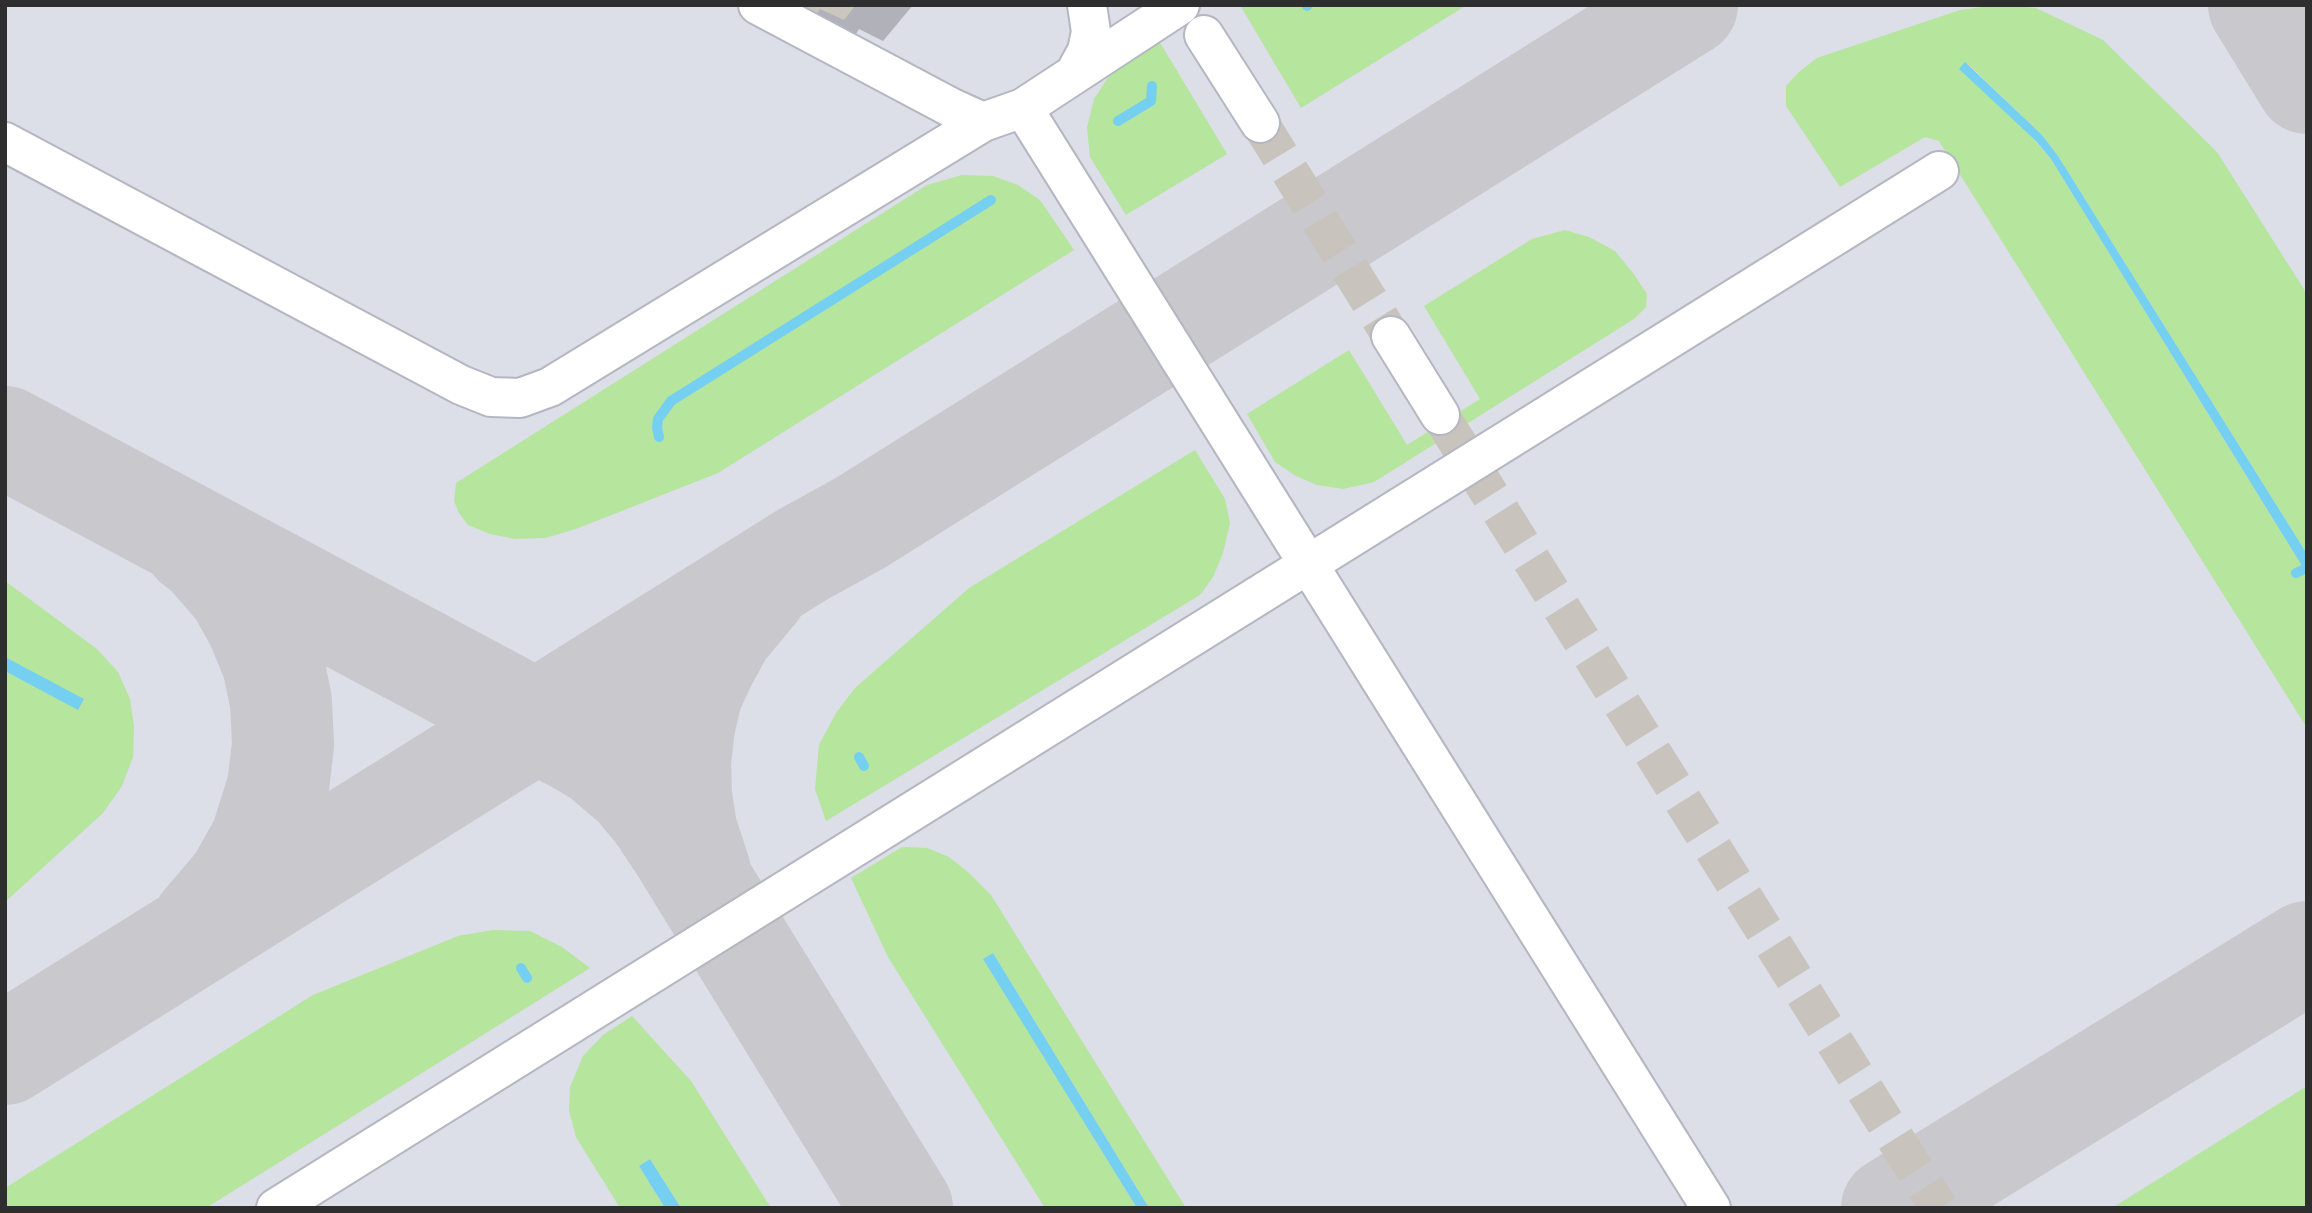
<!DOCTYPE html>
<html>
<head>
<meta charset="utf-8">
<style>
  body { margin:0 }
  #map { position:relative; width:2312px; height:1213px; overflow:hidden; background:#efe9e1; font-family:"Nunito Sans",sans-serif }
  canvas { display:block }
  .frame { position:absolute; inset:0; border:7px solid #2e2e2e; pointer-events:none }
</style>
</head>
<body>
<div id="map">
<canvas width="2312" height="1213"></canvas>
<div class="frame"></div>
</div>
<script>
const g = document.querySelector('canvas').getContext('2d');
g.lineJoin = 'round';
function fill(path, color) { g.fillStyle = color; g.fill(path, 'evenodd'); }
const shape = rows => new Path2D(rows.map(r => 'M' + r).join(''));
function stroke(path, color, width, dash) { g.strokeStyle = color; g.lineWidth = width; g.lineCap = dash ? 'butt' : 'round'; g.setLineDash(dash || []); g.stroke(path); }
const airport = shape([
  [5,5,2307,5,2307,1208,5,1208]
]);
const green = shape([
  [1240,5,1467,5,1301,108],
  [1999,5,2036,8,2103,40,2217,152,2307,294,2307,554,2058,156,2042,135,1966,62,2051,159,2307,574,2307,728,1939,141,1925,137,1840,187,1786,106,1786,86,1799,72,1817,58,1960,10],
  [1159,41,1227,154,1126,215,1090,157,1087,128,1094,99,1109,76,1130,57],
  [962,175,993,176,1018,185,1040,200,1074,250,718,473,576,529,545,538,515,539,490,534,468,525,459,513,454,501,456,483,927,185],
  [1565,230,1589,237,1615,251,1633,273,1647,294,1646,307,1634,319,1374,482,1343,489,1317,485,1296,476,1275,462,1247,414,1349,350,1407,445,1480,399,1424,306,1532,239],
  [1195,450,1225,499,1230,523,1223,553,1213,577,1200,595,826,821,815,789,819,745,836,713,855,688,969,588],
  [5,581,97,649,118,672,130,699,134,726,133,757,122,786,103,813,5,902],
  [902,847,927,848,949,857,968,872,991,895,1186,1208,1149,1208,993,953,984,959,1137,1208,1045,1208,888,957,851,878],
  [493,930,530,931,562,947,590,968,206,1208,5,1208,5,1188,313,995,458,936],
  [632,1016,691,1081,771,1208,681,1208,650,1159,639,1166,665,1208,620,1208,576,1137,569,1111,570,1087,583,1056,603,1035],
  [2307,1086,2307,1208,2112,1208]
]);
const water = shape([
  [1965,62,2042,135,2058,156,2307,554,2307,574,2051,159,2036,141,1959,69],
  [5,657,84,699,78,710,5,671],
  [993,953,1149,1208,1137,1208,983,959],
  [650,1159,681,1208,665,1208,639,1166]
]);
const shadow = shape([
  [766,5,913,5,883,41,859,29,847,49]
]);
const stream = shape([
  [1307,6,1308,5],
  [1118,121,1151,101,1152,86],
  [659,437,657,428,658,419,671,401,991,200],
  [2296,573,2307,568],
  [859,757,864,766],
  [521,968,527,978]
]);
const taxiway = shape([
  [2259,5,2307,83],
  [5,437,574,741,601,757,635,786,658,814,680,847,902,1208],
  [194,544,208,555,238,590,256,622,273,663,281,702,283,745,278,787,261,841,238,882,203,923],
  [700,872,686,829,681,796,680,762,684,726,692,692,706,662,723,631,757,590],
  [5,1054,660,644,802,555,860,523,1687,5],
  [1892,1208,2307,952]
]);
const building = shape([
  [765,5,856,5,844,20,820,9,808,28]
]);
const minorTunnel = shape([
  [1260,123,1391,336],
  [1440,415,1939,1208]
]);
const minor = shape([
  [758,5,952,108,983,122],
  [1204,35,1260,123],
  [1075,73,1087,51,1091,32,1087,5],
  [1023,108,1711,1208],
  [5,142,461,385,491,397,520,398,550,387,983,122,1023,108,1180,5],
  [1391,336,1440,415],
  [276,1208,1939,171]
]);
fill(airport, '#dcdee8');
fill(green, '#b6e59e');
fill(water, '#75cff0');
fill(shadow, '#0003');
stroke(stream, '#75cff0', 10);
stroke(taxiway, '#c9c8cc', 102);
fill(building, '#cbc7bf');
stroke(minorTunnel, '#c8c4bd', 38, [38, 19]);
stroke(minor, '#b4b7c1', 42);
stroke(minor, '#fff', 38);
</script>
</body>
</html>
